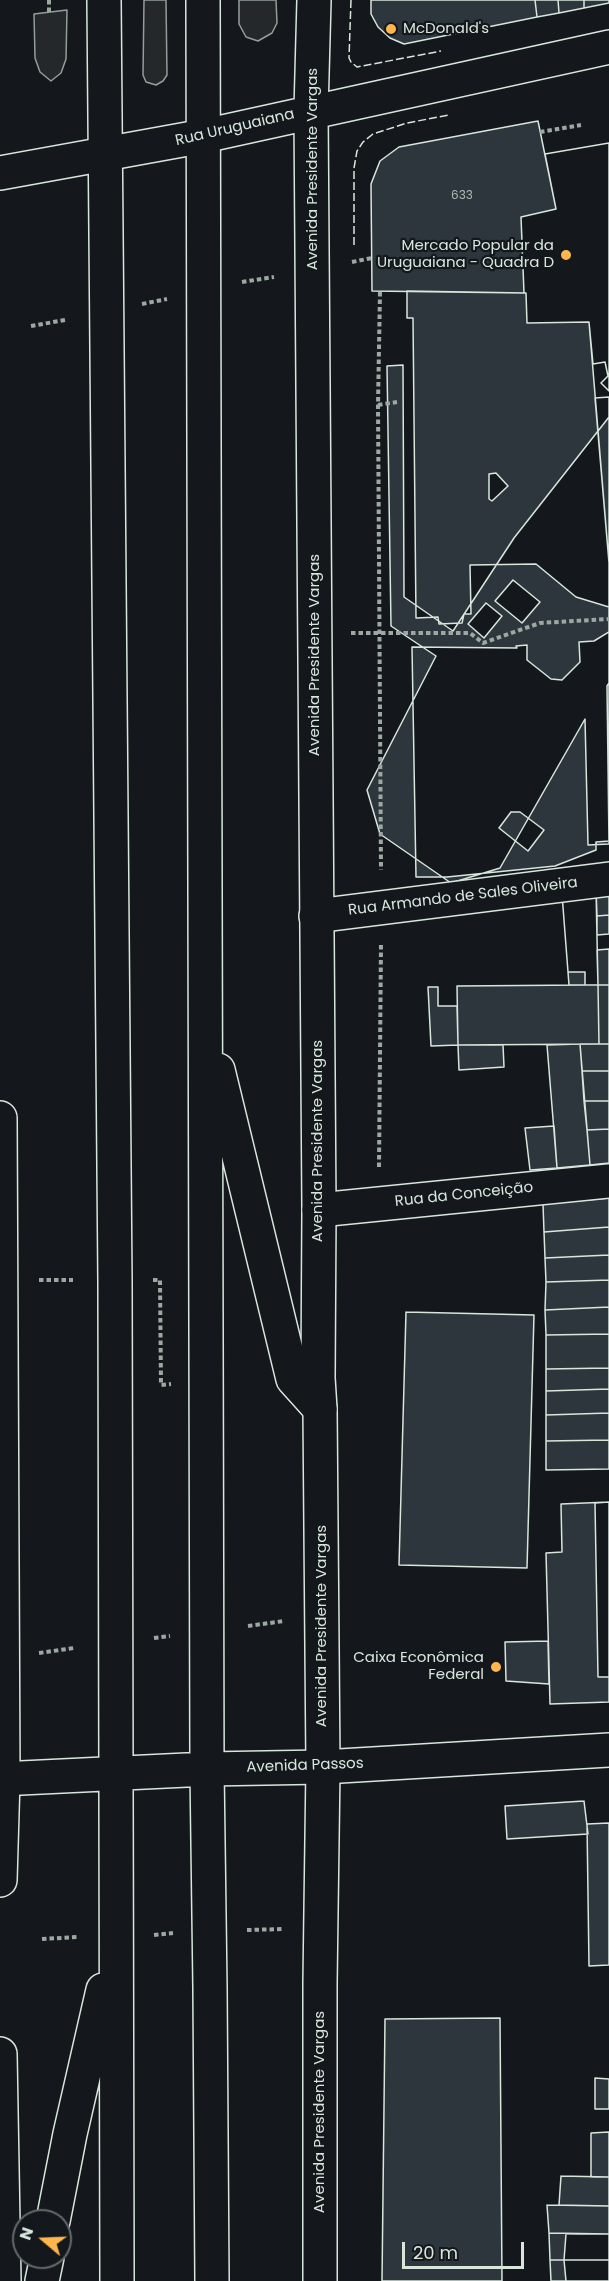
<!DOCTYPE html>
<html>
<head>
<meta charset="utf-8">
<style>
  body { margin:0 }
  #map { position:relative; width:609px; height:2281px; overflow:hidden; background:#14181c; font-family:Poppins,sans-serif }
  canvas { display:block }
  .north { position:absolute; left:12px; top:2209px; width:60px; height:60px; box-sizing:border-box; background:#14181c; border:2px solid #626a69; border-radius:50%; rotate:289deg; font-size:16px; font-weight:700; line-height:24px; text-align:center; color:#d8e6dc }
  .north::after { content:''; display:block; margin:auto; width:21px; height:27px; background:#ffb74d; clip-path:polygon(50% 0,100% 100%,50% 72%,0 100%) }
  .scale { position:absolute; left:402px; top:2242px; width:122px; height:27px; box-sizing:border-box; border:3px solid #d8e6dc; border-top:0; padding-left:8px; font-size:18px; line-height:21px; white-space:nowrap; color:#d8e6dc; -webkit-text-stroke:4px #14181c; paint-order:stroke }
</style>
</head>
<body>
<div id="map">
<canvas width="609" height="2281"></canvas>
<div class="north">N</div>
<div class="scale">20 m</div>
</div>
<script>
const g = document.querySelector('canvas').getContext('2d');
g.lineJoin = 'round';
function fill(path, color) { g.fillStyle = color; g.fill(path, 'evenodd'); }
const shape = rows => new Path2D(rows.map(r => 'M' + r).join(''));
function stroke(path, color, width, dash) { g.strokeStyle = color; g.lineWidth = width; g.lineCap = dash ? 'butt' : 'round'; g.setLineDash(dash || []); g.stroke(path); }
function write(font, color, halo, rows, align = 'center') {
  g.font = font + ' Poppins,sans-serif'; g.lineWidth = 4.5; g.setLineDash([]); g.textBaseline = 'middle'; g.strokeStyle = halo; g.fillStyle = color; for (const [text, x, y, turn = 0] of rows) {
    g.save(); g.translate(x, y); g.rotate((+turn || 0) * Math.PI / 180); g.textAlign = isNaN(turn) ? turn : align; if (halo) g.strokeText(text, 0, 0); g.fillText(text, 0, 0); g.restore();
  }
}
const parking = shape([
  [144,0,166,0,167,75,163,81,156,85,146,82,143,75,144,0],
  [239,0,276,0,277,23,272,33,258,41,246,37,239,24,239,0],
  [67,10,66,59,61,73,51,81,40,72,35,58,34,14,67,10]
]);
const building = shape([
  [371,0,535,0,537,17,404,44,390,38,378,27,371,14,371,0],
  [535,0,558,0,559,13,537,17,535,0],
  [558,0,584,0,584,8,559,13,558,0],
  [584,0,609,0,609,3,584,8,584,0],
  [538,121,556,209,521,217,524,293,372,291,371,184,380,161,399,147,538,121],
  [609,143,609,391,601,383,608,376,605,362,593,364,589,322,527,323,526,293,524,293,521,217,556,209,545,154,609,143],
  [609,143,609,391,601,383,608,376,605,362,593,364,589,322,527,323,526,293,524,293,521,217,556,209,545,154,609,143],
  [407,291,526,293,527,323,589,322,609,563,609,607,576,597,536,564,470,565,471,614,464,614,462,623,439,624,438,617,416,618,413,318,407,318,407,291],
  [496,473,508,486,492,501,489,499,489,474,496,473],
  [403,365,404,597,453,631,514,538,609,417,609,683,607,686,609,844,588,845,585,719,500,868,451,883,380,834,367,790,436,656,391,626,387,366,403,365],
  [609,397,609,563,595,398,609,397],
  [609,397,609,563,595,398,609,397],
  [513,580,540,602,522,623,495,601,513,580],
  [486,603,502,616,484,638,468,624,486,603],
  [609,632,609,841,596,842,596,850,555,866,447,877,416,877,412,647,517,648,516,646,527,645,527,660,551,679,562,680,580,662,579,642,594,641,609,632],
  [511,812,520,812,544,830,528,851,499,828,511,812],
  [609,888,609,915,597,916,596,890,609,888],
  [596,890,598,985,585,985,585,972,568,972,562,894,596,890],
  [596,890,598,985,569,985,562,894,596,890],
  [609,915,609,934,597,935,597,916,609,915],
  [609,949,609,985,598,985,597,950,609,949],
  [585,985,598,985,599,1044,458,1045,457,986,585,985],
  [598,985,609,985,609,1044,599,1044,598,985],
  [428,987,438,987,438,1006,457,1006,458,1045,431,1046,428,987],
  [580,1044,590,1165,557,1168,547,1045,580,1044],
  [580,1044,609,1044,609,1071,582,1071,580,1044],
  [458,1045,503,1045,504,1067,459,1070,458,1045],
  [582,1071,609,1071,609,1101,584,1101,582,1071],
  [584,1101,609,1101,609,1129,587,1130,584,1101],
  [554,1126,557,1168,530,1170,525,1128,554,1126],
  [609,1129,609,1163,590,1165,587,1130,609,1129],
  [609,1198,609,1227,544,1232,543,1204,609,1198],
  [609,1227,609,1255,545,1258,544,1232,609,1227],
  [609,1255,609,1280,546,1282,545,1258,609,1255],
  [609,1280,609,1307,545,1310,546,1282,609,1280],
  [609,1307,609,1334,546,1335,545,1310,609,1307],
  [406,1312,534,1315,527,1568,399,1565,406,1312],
  [609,1334,609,1368,546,1369,546,1335,609,1334],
  [609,1368,609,1389,546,1391,546,1369,609,1368],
  [609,1389,609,1413,546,1415,546,1391,609,1389],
  [609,1413,609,1440,546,1441,546,1415,609,1413],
  [609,1440,609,1469,546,1470,546,1441,609,1440],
  [609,1502,609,1702,550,1704,546,1553,562,1552,561,1504,609,1502],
  [609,1502,609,1677,598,1677,595,1503,609,1502],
  [548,1641,549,1684,506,1681,505,1642,548,1641],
  [584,1801,588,1834,507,1839,505,1806,584,1801],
  [609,1823,609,1965,589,1966,587,1824,609,1823],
  [500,2018,502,2281,382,2281,385,2019,500,2018],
  [595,2078,609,2079,609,2109,595,2109,595,2078],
  [609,2132,609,2177,591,2177,591,2133,609,2132],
  [561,2176,609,2177,609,2206,559,2205,561,2176],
  [547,2205,609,2206,609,2234,549,2233,547,2205],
  [549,2233,609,2234,609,2260,550,2260,549,2233],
  [566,2234,609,2234,609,2260,564,2260,566,2234],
  [550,2260,609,2260,609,2281,551,2281,550,2260],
  [564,2260,609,2260,609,2281,566,2281,564,2260]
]);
const path = shape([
  [49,12,49,0],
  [540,132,581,125],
  [352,262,372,258],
  [242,282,274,277],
  [380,292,378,405,381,870],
  [142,304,167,299],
  [31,326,65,320],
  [378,405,397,402],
  [351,633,470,633,483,643,540,623,609,619],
  [379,1167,381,944],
  [39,1280,73,1280],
  [153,1280,160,1280,161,1385,171,1384],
  [248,1626,284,1621],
  [154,1638,170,1636],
  [39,1653,74,1648],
  [247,1930,284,1929],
  [154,1935,173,1933],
  [42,1939,78,1937]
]);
const street = shape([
  [316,916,609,879],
  [319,1210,609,1181]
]);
const secondary = shape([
  [314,0,311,111,319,1210,318,1378,320,1409,323,1767,320,1983,320,2281],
  [0,173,204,136,609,47],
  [0,1118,3,1779,0,1880],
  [0,2054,4,2281]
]);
const primary = shape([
  [104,0,115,1281,117,2281],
  [203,0,207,1769,210,1988,212,2281],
  [218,1070,293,1379,320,1409],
  [0,1779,207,1769,323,1767,609,1750],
  [53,2221,70,2134,103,1990],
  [42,2281,47,2257]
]);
const fence = shape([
  [351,0,349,58,351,62,357,67,441,51],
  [354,245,354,168,357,151,363,142,373,134,407,123,449,115]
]);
const markers = [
  [391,29,6,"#ffb74d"],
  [566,255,6,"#ffb74d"],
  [496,1667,6,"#ffb74d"]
];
const numberNames = [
  ["633",462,196]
];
const poiNames = [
  ["McDonald's",403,29,"left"],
  ["Mercado Popular da",554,246],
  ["Uruguaiana - Quadra D",554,263],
  ["Caixa Econômica",484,1658],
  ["Federal",484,1675]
];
const streetNames = [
  ["Rua Uruguaiana",235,128,-13],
  ["Avenida Presidente Vargas",313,169,-90],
  ["Avenida Presidente Vargas",315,655,-90],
  ["Rua Armando de Sales Oliveira",463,897,-7],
  ["Avenida Presidente Vargas",318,1141,-90],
  ["Rua da Conceição",464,1195,-6],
  ["Avenida Presidente Vargas",322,1626,-90],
  ["Avenida Passos",305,1766,-2],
  ["Avenida Presidente Vargas",320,2112,-90]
];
fill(parking, '#24282b');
stroke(parking, '#939e99', 1.5);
fill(building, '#2c363c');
stroke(building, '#d8e6dc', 1.5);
stroke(street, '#d8e6dc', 36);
stroke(secondary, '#d8e6dc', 36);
stroke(primary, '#d8e6dc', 36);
stroke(path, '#9da8a2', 4, [4.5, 3]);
stroke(street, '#14181c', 33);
stroke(secondary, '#14181c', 33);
stroke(primary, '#14181c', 33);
stroke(fence, '#d8e6dc', 1.5, [8, 3]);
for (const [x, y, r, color] of markers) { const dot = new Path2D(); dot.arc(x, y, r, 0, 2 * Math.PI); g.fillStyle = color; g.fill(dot); stroke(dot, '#14181c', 2); }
write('12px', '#adbab4', null, numberNames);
write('15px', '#d8e6dc', '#14181c', poiNames, 'right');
write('15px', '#d8e6dc', '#14181c', streetNames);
</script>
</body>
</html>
